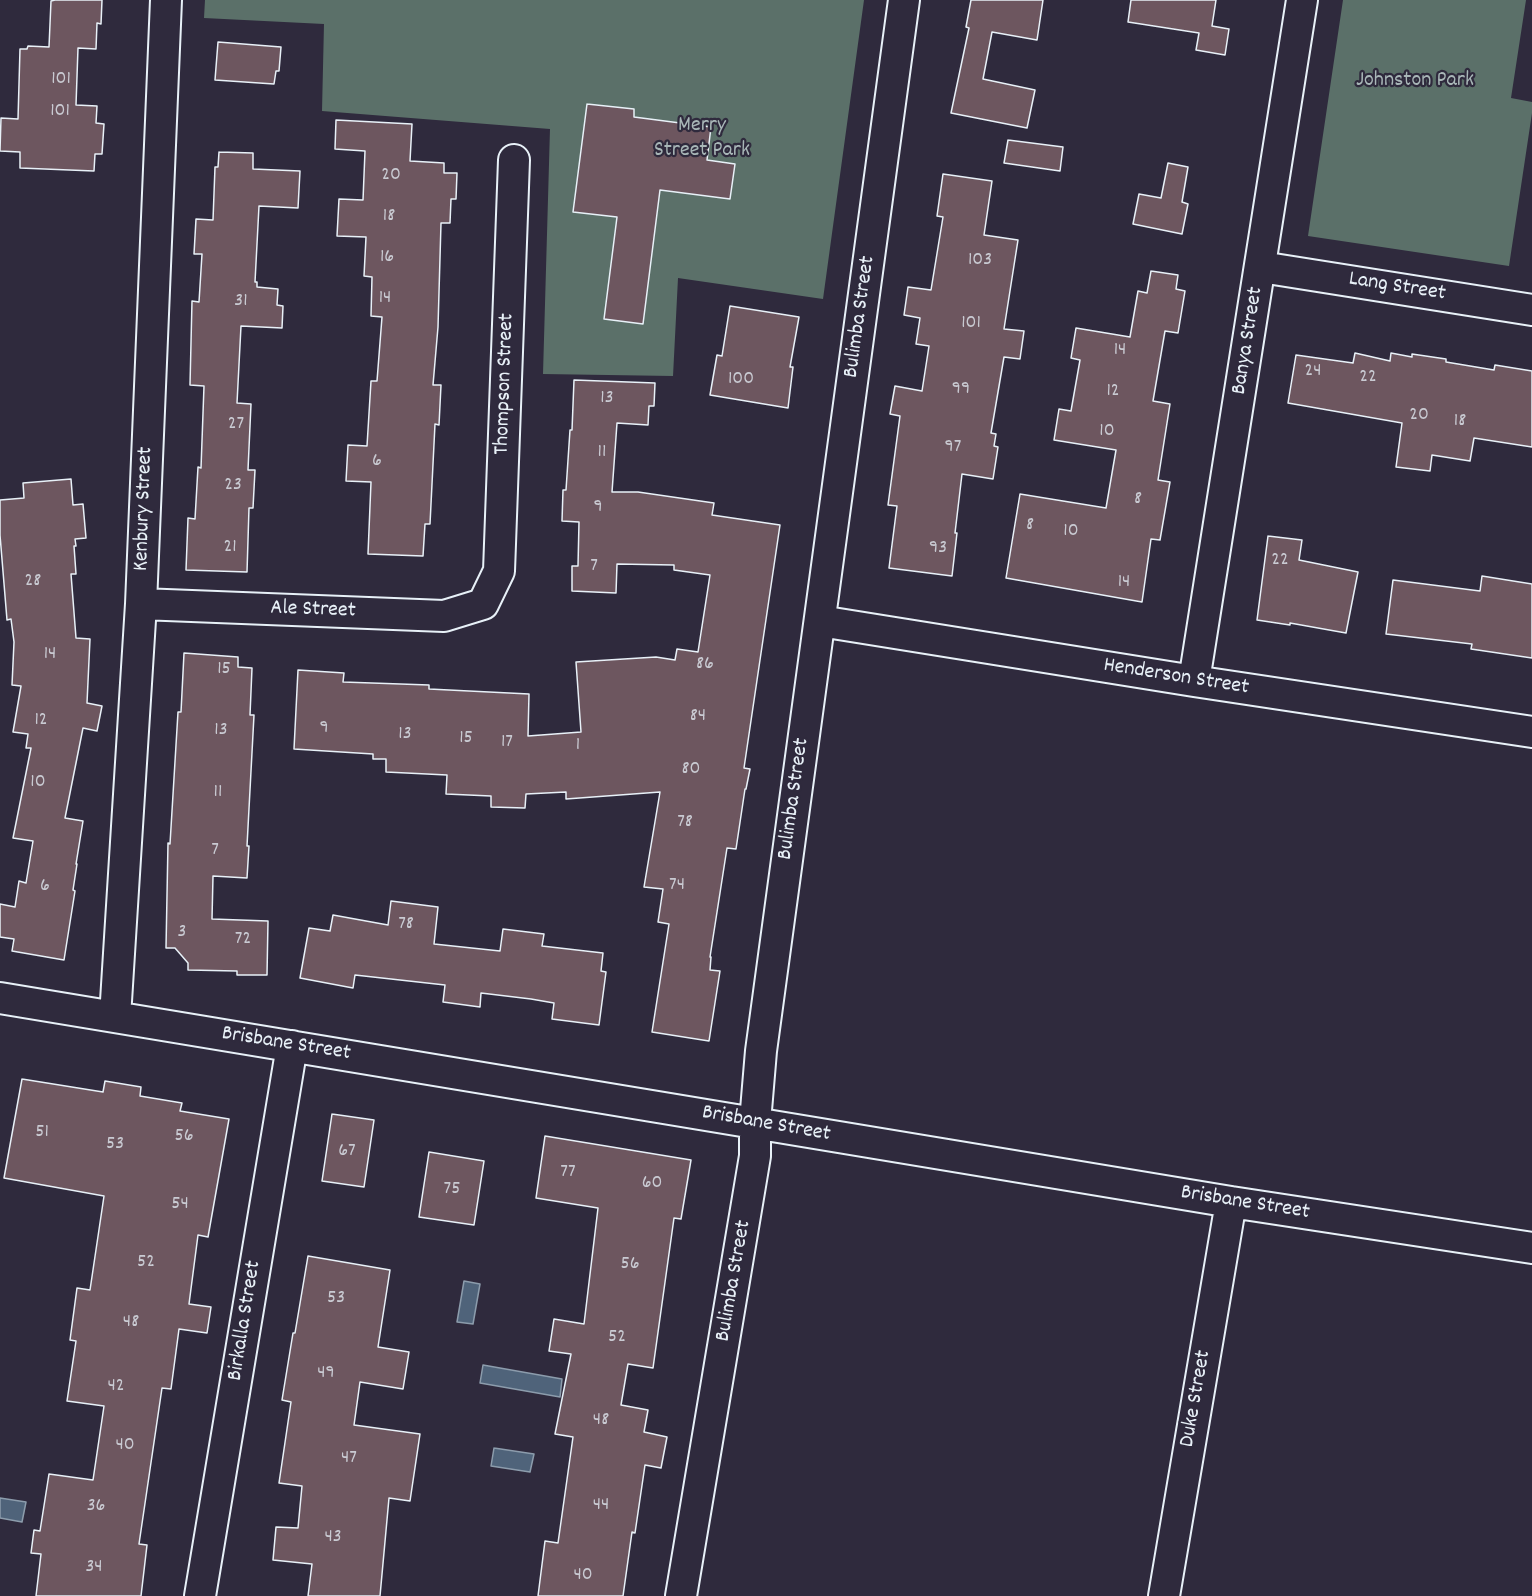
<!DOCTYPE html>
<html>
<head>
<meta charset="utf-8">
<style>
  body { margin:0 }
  canvas { display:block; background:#2f2a3d }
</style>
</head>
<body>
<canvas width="1532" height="1596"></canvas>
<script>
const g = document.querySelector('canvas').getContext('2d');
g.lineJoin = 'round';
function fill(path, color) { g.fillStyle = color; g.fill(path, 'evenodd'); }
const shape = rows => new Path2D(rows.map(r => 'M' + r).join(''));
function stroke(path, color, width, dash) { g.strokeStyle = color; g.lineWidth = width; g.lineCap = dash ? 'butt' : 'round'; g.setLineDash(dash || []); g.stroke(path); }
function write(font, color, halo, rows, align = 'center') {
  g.font = font + ' Dekko,sans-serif'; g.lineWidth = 4.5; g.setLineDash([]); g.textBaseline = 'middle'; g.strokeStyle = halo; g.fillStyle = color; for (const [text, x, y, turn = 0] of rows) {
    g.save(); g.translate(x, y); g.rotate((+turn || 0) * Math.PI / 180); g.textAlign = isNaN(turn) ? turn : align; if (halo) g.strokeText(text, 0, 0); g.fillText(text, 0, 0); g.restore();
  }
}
const green = shape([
  [205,0,864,0,823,299,678,278,673,376,543,374,550,129,322,111,324,24,204,18],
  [1343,0,1526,0,1511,98,1532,102,1532,113,1509,266,1308,236]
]);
const water = shape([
  [464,1281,480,1284,473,1324,457,1322,464,1281],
  [483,1365,562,1379,560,1397,480,1383,483,1365],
  [494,1448,534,1454,530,1472,491,1466,494,1448],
  [0,1498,26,1502,22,1522,0,1518,0,1498]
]);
const building = shape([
  [55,0,102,0,101,24,97,23,96,49,78,48,76,105,97,106,96,123,104,124,102,154,95,154,94,171,20,168,20,152,0,151,1,118,18,119,20,49,27,49,28,46,49,47,51,1,55,0],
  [971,0,1043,0,1037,40,992,32,983,79,1035,90,1027,128,951,113,969,28,966,27,971,0],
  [1131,0,1216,0,1212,26,1229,29,1225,55,1196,50,1199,33,1128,22,1131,0],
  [218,42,281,47,279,71,276,71,274,84,215,80,218,42],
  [587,104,634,109,634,117,711,127,707,160,735,164,730,199,660,190,643,324,604,319,617,217,573,212,587,104],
  [336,120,412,124,410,161,444,163,444,173,457,173,456,199,451,199,450,223,441,223,438,327,433,385,441,385,439,425,435,424,430,524,425,524,423,556,368,554,371,482,346,481,348,445,367,446,371,381,377,381,382,317,371,316,372,277,364,276,366,237,337,236,339,199,363,200,365,151,335,149,336,120],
  [1008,140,1063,147,1060,171,1004,163,1008,140],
  [219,152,253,153,253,169,300,171,298,208,259,206,255,282,257,282,257,287,278,289,277,305,283,306,282,328,241,326,237,403,251,404,248,470,255,470,253,508,249,508,247,572,186,570,188,518,195,519,198,467,201,468,204,386,190,385,192,301,199,302,202,254,194,254,196,219,213,220,215,167,218,167,219,152],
  [1168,163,1188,167,1182,202,1188,204,1182,234,1133,224,1139,194,1161,198,1168,163],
  [943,174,992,181,984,235,1018,240,1004,329,1024,331,1020,359,1004,357,991,433,996,434,994,446,998,447,993,479,962,474,955,533,957,533,952,576,889,568,897,506,888,505,900,416,890,414,895,386,922,391,929,346,916,344,920,318,904,315,908,287,931,290,943,217,937,216,943,174],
  [1151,271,1178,275,1176,289,1185,291,1178,333,1165,331,1153,401,1170,404,1158,480,1170,482,1160,540,1151,539,1142,602,1006,578,1020,494,1106,508,1116,450,1054,440,1059,409,1071,411,1080,360,1071,358,1076,328,1130,337,1138,291,1147,293,1151,271],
  [730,306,799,317,790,367,793,367,788,408,710,395,717,355,722,356,730,306],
  [1355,353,1390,361,1391,353,1412,357,1412,354,1446,359,1446,362,1494,370,1495,365,1532,371,1532,447,1474,438,1470,461,1432,455,1430,471,1396,467,1402,423,1288,403,1296,355,1353,363,1355,353],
  [574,380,655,383,654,406,649,406,648,425,617,423,612,492,638,492,714,503,712,515,780,525,744,768,750,769,746,789,745,789,736,849,727,848,710,957,711,957,710,970,720,971,709,1041,652,1032,669,924,658,922,663,889,644,887,660,792,566,799,566,792,526,794,525,808,491,807,491,796,446,794,447,775,386,772,386,759,373,759,373,754,294,749,298,670,344,673,343,682,429,685,429,689,529,694,528,736,581,732,576,662,656,657,675,660,677,649,698,652,710,575,674,570,674,565,617,564,616,593,572,591,572,566,578,566,579,522,562,521,563,490,566,490,570,430,572,430,574,380],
  [71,479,73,505,83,504,86,538,75,539,76,546,74,546,76,574,71,574,76,638,90,639,87,703,102,706,97,731,83,728,65,818,83,821,76,864,77,864,73,890,75,891,64,960,12,951,14,939,0,937,0,904,15,907,19,881,26,883,33,841,13,838,31,748,26,748,28,734,13,732,21,686,12,685,14,642,11,619,7,620,0,535,0,500,24,498,23,483,71,479],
  [1268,536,1302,540,1299,560,1358,572,1346,633,1290,623,1290,625,1257,620,1268,536],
  [1482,576,1532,584,1532,658,1471,649,1472,644,1386,634,1393,580,1480,591,1482,576],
  [184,653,238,657,238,667,252,668,250,715,254,715,247,846,249,846,247,878,213,876,212,919,268,921,267,975,237,975,237,971,188,970,188,963,175,948,166,948,168,843,170,844,178,712,181,712,184,653],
  [391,901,438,907,434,944,500,951,503,929,544,934,542,946,603,953,601,971,606,972,599,1025,552,1019,554,1003,531,999,481,993,480,1007,443,1002,445,985,355,975,353,988,300,978,309,928,330,931,333,915,388,925,391,901],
  [22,1079,103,1092,105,1081,141,1087,140,1096,182,1103,180,1111,229,1119,208,1237,198,1235,189,1304,211,1307,207,1333,179,1329,171,1389,162,1388,139,1544,147,1545,141,1596,36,1596,41,1554,31,1553,34,1530,40,1531,49,1474,93,1480,104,1406,67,1401,76,1341,70,1340,77,1288,90,1290,104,1196,4,1178,22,1079],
  [332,1114,374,1120,364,1187,322,1181,332,1114],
  [545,1136,691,1160,681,1219,674,1218,653,1368,628,1364,621,1405,648,1410,644,1432,667,1437,661,1468,645,1465,635,1533,632,1532,623,1596,538,1596,545,1541,558,1543,573,1437,555,1434,571,1354,549,1351,554,1319,584,1324,598,1208,536,1198,545,1136],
  [429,1152,484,1161,474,1225,419,1217,429,1152],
  [308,1256,390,1270,378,1347,409,1352,403,1389,360,1382,354,1425,420,1434,410,1501,389,1498,380,1596,308,1596,312,1564,273,1560,276,1527,298,1528,302,1486,279,1483,291,1402,282,1400,293,1333,295,1333,308,1256]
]);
const minor = shape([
  [1261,267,1532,310],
  [141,604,444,616,483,604,499,571,514,160],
  [820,621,1194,681,1532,732],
  [1194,681,1302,0],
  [0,998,1231,1202,1532,1248],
  [115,1017,141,604,166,0],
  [200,1596,292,1046],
  [681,1596,755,1156,755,1122,761,1051,904,0],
  [1164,1596,1231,1202]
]);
const numberNames = [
  ["101",61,80],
  ["101",60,112],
  ["20",391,176],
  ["18",389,217],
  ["16",387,258],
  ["103",980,261],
  ["14",385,299],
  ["31",241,302],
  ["101",971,324],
  ["14",1120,351],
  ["24",1313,372],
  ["22",1368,378],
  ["100",741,380],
  ["99",961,390],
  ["12",1113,392],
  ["13",607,399],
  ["20",1419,416],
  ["18",1460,422],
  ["27",236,425],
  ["10",1107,432],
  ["97",953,448],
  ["11",602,453],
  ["6",377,462],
  ["23",233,486],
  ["8",1138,500],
  ["9",598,508],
  ["8",1030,526],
  ["10",1071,532],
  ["21",230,548],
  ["93",938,549],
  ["22",1280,561],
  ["7",594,567],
  ["28",33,582],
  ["14",1124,583],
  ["14",50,655],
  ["86",705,665],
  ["15",224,670],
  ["84",698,717],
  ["12",41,721],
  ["9",324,729],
  ["13",221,731],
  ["13",405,735],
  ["15",466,739],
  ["17",507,743],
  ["1",578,746],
  ["80",691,770],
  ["10",38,783],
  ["11",218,793],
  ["78",685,823],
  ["7",215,851],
  ["74",677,886],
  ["6",45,887],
  ["78",406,925],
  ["3",182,933],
  ["72",243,940],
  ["51",42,1133],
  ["56",184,1137],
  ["53",115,1145],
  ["67",347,1152],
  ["77",568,1173],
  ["60",652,1184],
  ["75",452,1190],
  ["54",180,1205],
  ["52",146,1263],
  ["56",630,1265],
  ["53",336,1299],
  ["48",131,1323],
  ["52",617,1338],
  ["49",326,1374],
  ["42",116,1387],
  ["48",601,1421],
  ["40",125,1446],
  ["47",349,1459],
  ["44",601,1506],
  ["36",96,1507],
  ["43",333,1538],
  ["34",94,1568],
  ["40",583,1576]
];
const parkNames = [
  ["Johnston Park",1415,82],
  ["Merry",702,127],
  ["Street Park",702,152]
];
const streetNames = [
  ["Lang Street",1397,288,9],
  ["Bulimba Street",861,317,-82],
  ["Banya Street",1249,341,-81],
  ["Thompson Street",506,384,-88],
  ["Kenbury Street",145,509,-88],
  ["Ale Street",313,611,2],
  ["Henderson Street",1176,678,9],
  ["Bulimba Street",795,799,-82],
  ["Brisbane Street",286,1045,9],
  ["Brisbane Street",766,1125,10],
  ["Brisbane Street",1245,1204,9],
  ["Bulimba Street",735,1281,-80],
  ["Birkalla Street",246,1321,-81],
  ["Duke Street",1197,1399,-80]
];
fill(green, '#5b7069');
fill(water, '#4f637a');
stroke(water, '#8c9cac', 1.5);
fill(building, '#6d565f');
stroke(building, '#e8f1f8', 1.5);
stroke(minor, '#e8f1f8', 34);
stroke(minor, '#2f2a3d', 30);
write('20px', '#c9cad2', null, numberNames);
write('22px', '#a9b7b8', '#2f2a3d', parkNames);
write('22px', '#e8f1f8', '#2f2a3d', streetNames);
</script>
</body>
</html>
